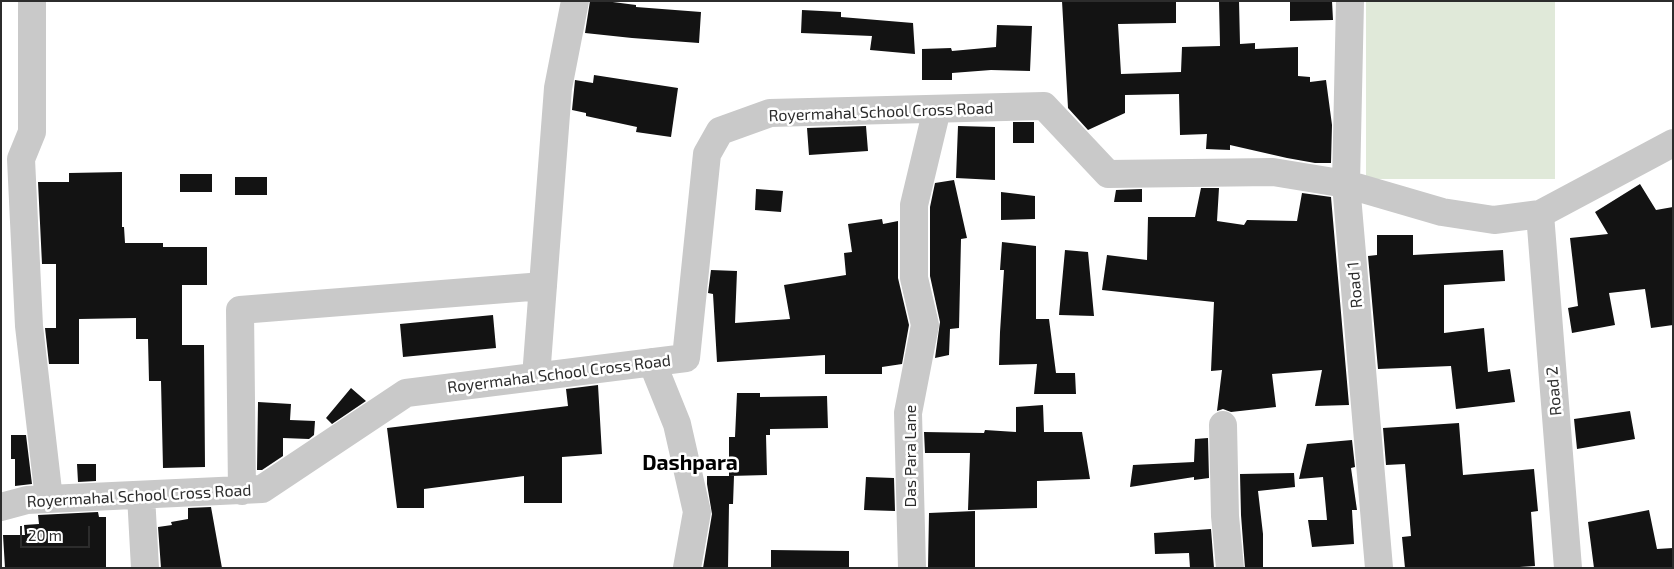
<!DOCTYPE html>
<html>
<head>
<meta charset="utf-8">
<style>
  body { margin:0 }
  #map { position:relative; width:1674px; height:569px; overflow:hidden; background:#fff; font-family:"Exo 2",sans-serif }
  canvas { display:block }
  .frame { position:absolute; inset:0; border:2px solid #2c2c2c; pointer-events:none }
  .scale { position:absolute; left:20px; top:526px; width:70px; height:22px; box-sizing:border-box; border:2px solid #2c2c2c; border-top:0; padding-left:6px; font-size:15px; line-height:18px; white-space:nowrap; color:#2c2c2c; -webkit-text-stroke:4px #fff; paint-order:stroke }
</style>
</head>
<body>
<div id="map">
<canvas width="1674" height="569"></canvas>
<div class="frame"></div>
<div class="scale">20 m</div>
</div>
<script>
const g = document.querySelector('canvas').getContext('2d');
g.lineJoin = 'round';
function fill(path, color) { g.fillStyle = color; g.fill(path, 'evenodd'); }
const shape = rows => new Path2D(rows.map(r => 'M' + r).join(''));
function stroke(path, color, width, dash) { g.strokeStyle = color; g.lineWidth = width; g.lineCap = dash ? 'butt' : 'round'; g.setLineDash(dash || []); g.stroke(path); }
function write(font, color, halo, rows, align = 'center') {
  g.font = font + ' "Exo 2",sans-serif'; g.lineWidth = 5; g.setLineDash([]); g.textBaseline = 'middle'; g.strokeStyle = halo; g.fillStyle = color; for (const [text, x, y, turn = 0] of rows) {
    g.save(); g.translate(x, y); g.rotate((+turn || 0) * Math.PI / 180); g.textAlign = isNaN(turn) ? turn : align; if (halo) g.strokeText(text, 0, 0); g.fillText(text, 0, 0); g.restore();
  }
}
const green = shape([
  [1366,1,1555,1,1555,179,1366,179]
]);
const building = shape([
  [590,1,605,1,636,5,636,7,701,12,699,43,632,38,585,33],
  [1062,1,1176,1,1176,23,1118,24,1121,74,1181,72,1182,47,1220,46,1219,1,1239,1,1240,44,1255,43,1255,49,1298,47,1298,76,1310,77,1310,82,1326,80,1332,125,1331,163,1315,163,1287,158,1230,145,1230,150,1206,149,1207,134,1180,135,1179,94,1125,95,1125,113,1088,130,1068,108],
  [1290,1,1332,1,1333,20,1290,21],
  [802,10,841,12,841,17,913,23,915,54,870,50,872,36,801,33],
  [997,25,1032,26,1030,71,991,70,952,73,952,80,922,80,922,49,951,48,952,51,996,47],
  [594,75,678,88,671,137,636,132,637,127,586,116,586,113,572,110,575,80,593,83],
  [1013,122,1034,122,1034,143,1013,143],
  [866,126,868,151,809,155,807,128],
  [958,126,995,127,995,180,956,178],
  [122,172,122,227,124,227,125,243,163,243,163,247,207,247,207,285,182,285,182,345,204,345,205,467,163,468,161,381,149,381,148,339,136,339,136,318,79,319,79,364,49,364,45,328,56,328,56,264,42,264,38,182,69,182,69,173],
  [180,174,212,174,212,192,180,192],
  [235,177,267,177,267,195,235,195],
  [954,180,967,238,961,239,959,328,950,329,949,355,935,358,940,322,930,276,930,207,935,183],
  [1640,184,1656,210,1673,207,1673,325,1651,328,1645,289,1609,293,1615,325,1572,333,1568,308,1578,306,1570,238,1608,234,1595,212],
  [1201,188,1219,188,1217,221,1244,225,1247,220,1297,221,1302,193,1331,197,1349,405,1315,406,1322,370,1272,374,1276,407,1231,412,1223,409,1217,411,1222,370,1211,371,1214,302,1102,290,1107,255,1147,260,1148,217,1195,217],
  [756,189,783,191,781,212,755,210],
  [1142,189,1142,202,1114,202,1116,190],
  [1001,192,1035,196,1035,219,1001,220],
  [882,219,883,224,898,221,898,278,909,325,902,364,882,367,882,374,825,374,825,355,717,362,713,294,708,293,711,270,737,271,735,323,790,319,784,285,846,275,844,253,852,252,848,224],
  [1377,235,1413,235,1413,255,1503,250,1505,281,1444,285,1444,333,1484,328,1488,372,1510,369,1515,402,1456,409,1451,366,1378,369,1368,256,1377,255],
  [1002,242,1036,246,1036,319,1049,319,1056,373,1075,373,1076,394,1034,394,1037,364,999,365,1000,332,1004,270,1000,270],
  [1065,250,1088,252,1094,316,1059,315],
  [493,315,496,348,403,357,400,324],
  [598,385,602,454,562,457,562,503,524,503,524,476,424,489,424,508,397,508,387,428,568,406,566,389],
  [351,388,366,401,332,424,326,418],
  [737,393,760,393,760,397,827,396,828,428,770,429,770,435,766,435,767,475,729,476,729,437,735,437],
  [258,402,291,404,290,420,315,421,314,435,309,439,283,438,283,456,262,470,257,470],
  [1043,405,1044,432,1082,432,1090,479,1037,481,1037,508,968,510,970,453,925,453,924,432,984,433,985,430,1016,432,1016,407],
  [1630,411,1635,439,1577,449,1574,419],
  [1459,423,1463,475,1534,469,1538,511,1531,512,1535,566,1504,568,1405,568,1402,537,1411,536,1405,464,1386,465,1383,428],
  [11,435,26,435,32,484,15,486,15,459,11,459],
  [1208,438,1209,478,1194,480,1194,477,1130,487,1133,465,1194,462,1195,439],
  [1352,440,1355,467,1351,468,1357,510,1352,510,1354,544,1312,547,1308,520,1327,520,1323,477,1299,479,1307,444],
  [77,464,96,464,96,481,78,482],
  [1294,473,1295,487,1258,491,1263,534,1263,568,1245,568,1241,515,1240,474],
  [707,476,734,476,733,504,729,504,728,568,703,568,712,514,707,484],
  [866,477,894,478,895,511,864,510],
  [211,507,222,568,161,568,158,527,172,525,171,522,188,519,188,508],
  [1649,510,1657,549,1673,548,1673,568,1594,568,1588,522],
  [975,511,975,568,928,568,929,513],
  [98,512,99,517,106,517,106,568,5,568,3,535,25,535,24,525,39,524,38,515],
  [1211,529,1214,568,1190,568,1189,553,1155,554,1154,533],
  [771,550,849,551,849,568,771,568]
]);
const minor = shape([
  [32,1,32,132,21,159,29,326,49,499],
  [1350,1,1346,184,1379,568],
  [1540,214,1568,568],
  [652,362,677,424,697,512,687,568],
  [536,377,558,88,575,1],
  [1223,425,1225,516,1230,568],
  [242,491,240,310,543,286],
  [141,495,145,568],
  [1,507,27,500,262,489,406,393,686,358,707,154,720,131,770,113,1044,106,1108,174,1273,172,1346,184,1442,212,1494,220,1540,214,1673,143],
  [912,568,908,413,925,325,914,278,914,205,937,109]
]);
const streetNames = [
  ["Royermahal School Cross Road",881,112,-2],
  ["Road 1",1355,285,-95],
  ["Royermahal School Cross Road",559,374,-7],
  ["Road 2",1554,391,-95],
  ["Das Para Lane",911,456,-90],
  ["Royermahal School Cross Road",139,496,-3]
];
const districtNames = [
  ["Dashpara",690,463]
];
fill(green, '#e0e9d9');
fill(building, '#131313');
stroke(minor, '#c9c9c9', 28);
write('16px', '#2c2c2c', '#fff', streetNames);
write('bold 21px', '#000', '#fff', districtNames);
</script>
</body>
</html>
